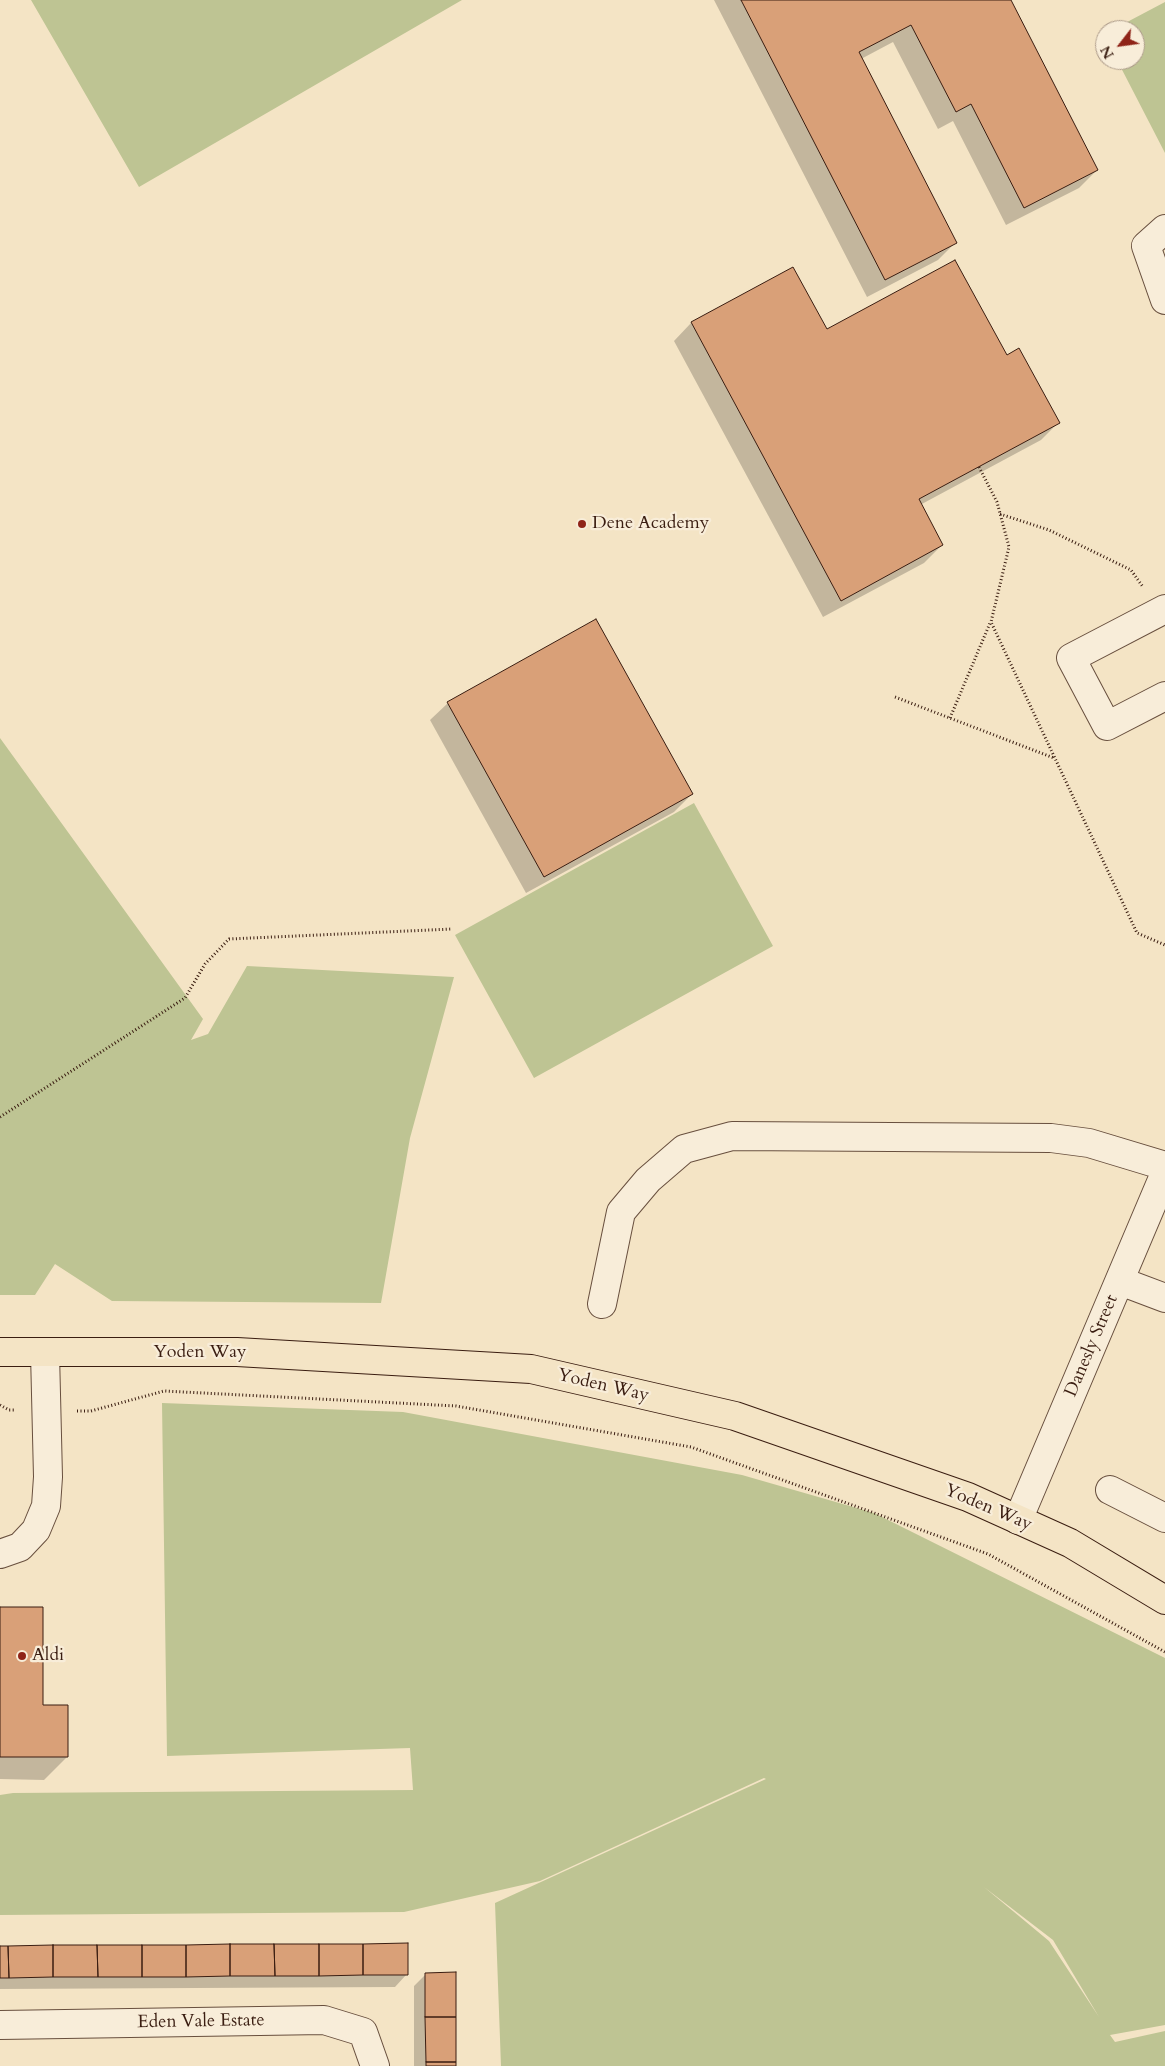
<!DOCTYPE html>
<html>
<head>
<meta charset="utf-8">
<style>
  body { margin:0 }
  #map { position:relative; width:1165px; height:2066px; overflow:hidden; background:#f4e4c5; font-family:Cardo,serif }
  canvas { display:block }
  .north { position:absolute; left:1095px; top:20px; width:50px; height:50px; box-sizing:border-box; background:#f8edd9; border:1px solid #ac9a89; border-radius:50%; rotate:240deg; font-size:14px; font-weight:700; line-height:20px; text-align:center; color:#3a1d11 }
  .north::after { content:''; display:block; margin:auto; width:18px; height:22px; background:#8f2418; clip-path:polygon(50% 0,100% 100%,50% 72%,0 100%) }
</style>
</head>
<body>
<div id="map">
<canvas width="1165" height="2066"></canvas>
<div class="north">N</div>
</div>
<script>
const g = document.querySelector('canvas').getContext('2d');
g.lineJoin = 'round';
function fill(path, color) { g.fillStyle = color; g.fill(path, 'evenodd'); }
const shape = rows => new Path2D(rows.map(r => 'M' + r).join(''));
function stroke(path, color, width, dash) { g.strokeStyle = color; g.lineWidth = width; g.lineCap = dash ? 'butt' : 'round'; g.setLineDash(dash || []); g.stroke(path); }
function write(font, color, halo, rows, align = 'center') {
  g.font = font + ' Cardo,serif'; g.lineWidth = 4.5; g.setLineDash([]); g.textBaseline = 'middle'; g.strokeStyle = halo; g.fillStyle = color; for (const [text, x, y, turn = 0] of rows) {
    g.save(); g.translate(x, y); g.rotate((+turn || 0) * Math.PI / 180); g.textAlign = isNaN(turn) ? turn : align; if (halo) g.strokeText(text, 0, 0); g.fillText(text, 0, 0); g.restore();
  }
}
const green = shape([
  [31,0,462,0,139,187],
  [1165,2,1165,153,1117,60,1135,60,1135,30,1112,30],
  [0,738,203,1019,191,1040,208,1034,247,966,454,977,410,1138,381,1303,112,1301,55,1264,35,1295,0,1295],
  [694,803,773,946,534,1078,455,935],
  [162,1403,403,1412,742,1475,874,1513,1165,1658,1165,2025,1110,2035,1115,2042,1165,2031,1165,2066,501,2066,495,1903,766,1779,764,1778,540,1881,404,1912,0,1915,0,1795,13,1793,413,1790,410,1748,167,1756],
  [984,1887,1053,1940,1099,2017,1049,1941]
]);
const shadow = shape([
  [714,0,1009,0,1097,170,1079,188,1006,225,953,121,938,129,893,42,861,59,955,243,938,260,867,297],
  [793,269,826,331,1058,423,1041,440,920,505,942,545,924,563,823,617,674,341,691,323],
  [448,703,692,794,674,812,526,893,430,720],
  [0,1608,42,1706,67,1757,44,1780,0,1779],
  [0,1947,406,1975,395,1987,0,1989],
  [426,1974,455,2066,414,2066,414,1986]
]);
const building = shape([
  [741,0,1011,0,1098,170,1024,208,971,104,956,112,911,25,859,52,957,243,885,280,741,0],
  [955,260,1007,355,1019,348,1060,423,919,499,943,545,841,601,691,322,793,267,827,329,955,260],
  [596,619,693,794,544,877,447,702,596,619],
  [0,1607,43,1607,43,1705,68,1705,68,1757,0,1757,0,1607],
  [408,1943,408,1975,363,1975,363,1944,408,1943],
  [230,1944,274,1944,275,1976,230,1976,230,1944],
  [230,1944,230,1976,186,1977,186,1945,230,1944],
  [274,1944,319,1944,319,1976,275,1976,274,1944],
  [319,1944,363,1944,363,1975,319,1976,319,1944],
  [53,1945,97,1945,98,1977,53,1977,53,1945],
  [53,1945,53,1977,9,1978,8,1946,53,1945],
  [97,1945,142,1945,142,1977,98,1977,97,1945],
  [142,1945,186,1945,186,1977,142,1977,142,1945],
  [0,1946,8,1946,9,1978,0,1978,0,1946],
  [456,1972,456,2017,425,2017,425,1973,456,1972],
  [425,2017,456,2017,456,2062,426,2062,425,2017],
  [426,2062,456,2062,456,2066,426,2066,426,2062]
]);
const path = shape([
  [979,467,997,502,1009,547,991,622,1137,933,1165,945],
  [1000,514,1049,530,1131,570,1143,587],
  [895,697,1054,758],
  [950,718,990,623],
  [0,1117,185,998,205,964,229,939,452,929],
  [0,1405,9,1410,16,1410],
  [77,1411,91,1411,164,1391,456,1406,691,1447,988,1554,1165,1652]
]);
const minor = shape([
  [1165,229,1146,246,1165,300],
  [1165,609,1071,658,1107,726,1165,696],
  [1120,1281,1165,1298],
  [602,1304,621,1212,648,1180,684,1149,732,1136,1051,1138,1089,1143,1165,1166],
  [1110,1490,1165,1518],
  [1018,1520,1165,1173],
  [0,1554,20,1547,36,1530,46,1506,48,1477,45,1353],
  [0,2025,324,2020,363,2032,375,2066]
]);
const major = shape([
  [0,1352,237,1352,531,1369,735,1416,968,1497,1070,1543,1165,1600]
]);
const markers = [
  [582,524,5,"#8f2418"],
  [22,1656,5,"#8f2418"]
];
const poiNames = [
  ["Dene Academy",592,524],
  ["Aldi",32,1656]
];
const streetNames = [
  ["Danesly Street",1092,1346,-67],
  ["Yoden Way",200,1353],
  ["Yoden Way",603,1386,13],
  ["Yoden Way",988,1508,23],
  ["Eden Vale Estate",201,2022,-1]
];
fill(green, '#bec493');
fill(shadow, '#0003');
fill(building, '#d9a078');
stroke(building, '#3a1d11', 1);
stroke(minor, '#684f3e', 30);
stroke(major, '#3a1d11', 30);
stroke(path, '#3a1d11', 3, [1, 2.5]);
stroke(minor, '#f8edd9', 28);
stroke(major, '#f4e4c5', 28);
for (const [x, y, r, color] of markers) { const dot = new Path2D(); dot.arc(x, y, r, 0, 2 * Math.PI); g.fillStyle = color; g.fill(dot); stroke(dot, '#f8edd9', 2); }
write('18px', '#3a1d11', '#f8edd9', poiNames, 'left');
write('18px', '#3a1d11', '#f8edd9', streetNames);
</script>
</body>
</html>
